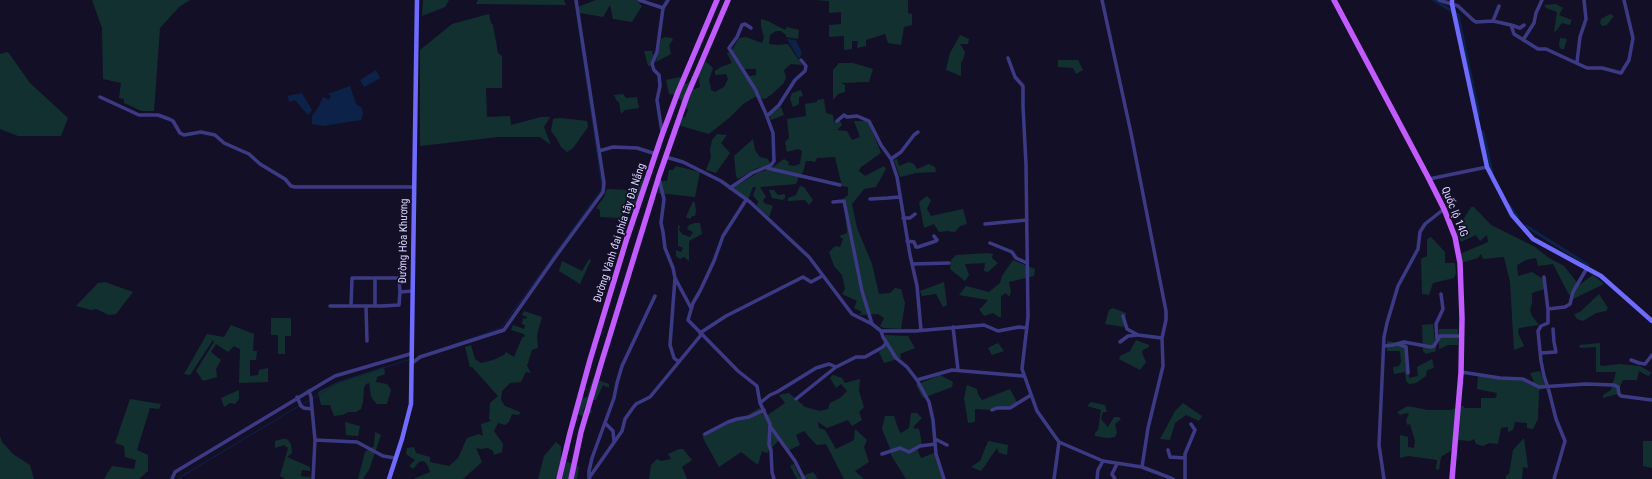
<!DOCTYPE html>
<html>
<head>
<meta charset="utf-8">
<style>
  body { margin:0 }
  canvas { display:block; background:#130f26 }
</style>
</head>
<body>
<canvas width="1652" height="479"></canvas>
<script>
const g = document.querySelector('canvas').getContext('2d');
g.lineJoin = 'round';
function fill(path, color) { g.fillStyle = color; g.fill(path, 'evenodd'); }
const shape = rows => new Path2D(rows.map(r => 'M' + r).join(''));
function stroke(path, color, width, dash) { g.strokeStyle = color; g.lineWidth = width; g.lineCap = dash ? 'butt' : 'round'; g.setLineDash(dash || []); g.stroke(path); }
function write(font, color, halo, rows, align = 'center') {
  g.font = font + ' "Roboto Condensed",sans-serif'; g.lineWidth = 3.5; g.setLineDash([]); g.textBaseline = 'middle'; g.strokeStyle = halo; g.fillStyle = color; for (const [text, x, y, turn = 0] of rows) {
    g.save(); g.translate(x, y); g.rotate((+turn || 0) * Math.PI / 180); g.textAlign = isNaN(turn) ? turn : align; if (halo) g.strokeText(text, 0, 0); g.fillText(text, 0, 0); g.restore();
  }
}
const green = shape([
  [92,0,190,0,179,7,160,28,154,111,142,111,124,103,124,99,119,98,121,83,103,79,102,28],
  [423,0,449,0,445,7,422,16],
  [478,0,564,0,566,5,476,4],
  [596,0,636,0,642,6,632,22,613,19,610,5,603,17,580,13,578,7],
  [815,0,908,0,908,13,912,14,912,25,904,27,901,45,888,43,885,34,866,40,866,46,857,48,858,41,852,41,852,49,844,50,844,36,829,37,829,25,841,24,841,12,829,13,829,1],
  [1556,4,1563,8,1559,15,1572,20,1570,25,1562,23,1556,31,1554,32,1557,12,1546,8,1544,5],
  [489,14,491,23,493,25,498,53,502,56,502,88,486,88,487,117,510,116,511,125,541,117,550,117,544,127,551,145,540,137,498,137,420,146,420,50,452,24],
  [1610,14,1614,16,1607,25,1602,26,1600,23,1601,19],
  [761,19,768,21,785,30,787,27,799,30,798,39,786,37,786,35,781,31,776,31,770,35,769,44,778,45,788,44,802,65,791,64,784,70,786,78,783,84,772,94,765,99,755,97,743,104,729,118,709,134,678,125,680,117,685,117,688,110,681,102,681,99,675,100,675,95,669,94,666,80,680,77,683,83,687,84,691,80,691,76,696,76,697,81,690,85,690,88,695,89,700,87,697,67,705,61,713,68,709,80,711,90,715,92,724,87,728,79,726,74,715,75,715,71,721,67,732,63,727,53,729,52,746,78,750,76,756,75,756,69,744,69,732,50,739,38,746,37,762,43,764,38,761,26],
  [960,35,969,39,968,44,960,44,965,52,963,60,961,62,961,76,946,70,950,53],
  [665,37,672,38,673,40,669,45,671,54,656,62,661,39],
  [1560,38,1567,39,1564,49,1561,49,1559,46],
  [644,51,653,51,652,53,654,55,650,66,648,66],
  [8,52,30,83,68,118,61,136,18,136,0,129,0,54],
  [1058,60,1078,60,1083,70,1076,74,1073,68,1058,67],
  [839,63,853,63,873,69,869,82,841,83,845,85,845,92,838,94,833,100,833,70],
  [801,90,803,96,799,97,799,104,793,107,790,99,792,93],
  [623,94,626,98,637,97,639,108,625,110,621,114,619,102,617,101,614,95],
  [824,99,826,113,833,115,834,122,840,121,842,125,837,130,847,131,852,140,860,137,854,121,868,121,881,153,861,167,859,171,865,176,884,166,886,169,876,187,864,189,852,204,857,228,872,264,879,294,890,293,895,288,901,289,905,303,901,329,883,328,880,326,884,318,878,314,859,315,862,312,854,308,857,301,842,294,845,289,842,275,834,266,829,252,835,246,840,247,843,239,839,236,847,233,844,198,848,195,848,187,842,186,835,157,817,158,815,162,811,161,806,161,803,172,799,176,796,184,760,187,766,197,763,200,764,203,773,206,769,217,757,206,758,201,753,196,756,187,753,187,748,200,733,188,759,172,770,169,784,159,789,162,788,165,794,166,800,164,802,151,798,149,787,152,785,142,789,138,787,119,806,116,805,104,817,102,817,100],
  [781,107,784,115,771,120,768,112],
  [561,118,587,121,588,127,573,148,567,152,561,147,557,139,551,131,553,119],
  [717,134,727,135,721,143,730,153,716,173,706,170,711,157,710,150,712,140],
  [753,139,755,150,760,157,768,159,770,164,755,169,738,179,736,176,734,156],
  [897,159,899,166,909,162,914,164,917,169,929,164,935,167,936,172,916,173,900,177,894,160],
  [676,166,700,172,695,197,658,193,660,181,667,181,669,170,673,170],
  [641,170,644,170,642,193,637,199,631,214,621,218,600,217,600,210,596,208,604,197,607,189,630,190,631,181,640,179],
  [800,186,804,187,813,200,809,205,805,200,788,201,788,198,796,195],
  [769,190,774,190,778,195,785,194,785,198,783,200,772,198],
  [927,196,931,200,927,209,931,216,963,209,967,224,960,226,955,232,947,231,939,232,934,224,924,228,919,202],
  [693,201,695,203,696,211,695,216,692,216,690,219,686,217],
  [1471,207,1474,207,1491,225,1535,247,1549,258,1564,266,1579,285,1593,275,1604,284,1573,299,1568,293,1553,264,1538,266,1536,258,1526,260,1517,265,1518,276,1532,272,1543,279,1545,289,1532,293,1532,302,1530,310,1532,316,1539,325,1519,328,1518,333,1524,346,1514,350,1510,282,1504,257,1483,259,1481,254,1478,258,1461,263,1460,254,1488,242,1487,235,1480,241,1476,235,1461,242,1456,231],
  [695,223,700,223,702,234,689,241,689,261,684,257,680,259,676,256,676,250,681,252,683,248,678,246,678,225,680,226,679,230,682,234,690,237,693,232,687,229,689,225],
  [1431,237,1445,252,1445,263,1455,263,1456,273,1454,278,1433,283,1429,295,1422,294,1421,259,1427,256,1427,239],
  [988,253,993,254,992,258,998,263,988,272,984,271,985,263,965,264,969,275,965,281,950,269,951,260,956,255],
  [589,259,591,260,580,284,559,271,562,261,582,271],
  [1013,260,1035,269,1034,276,1009,282,1011,292,1009,297,1006,293,1001,296,1001,317,999,317,993,313,984,316,979,309,982,307,988,300,959,295,966,286,989,292,1000,283,1002,276],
  [105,282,133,292,116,314,109,315,96,309,91,310,76,306,98,283],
  [944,282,947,305,943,307,936,294,922,296,920,291],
  [1599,294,1608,308,1606,311,1596,313,1583,321,1577,319,1574,314,1580,312],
  [1113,308,1126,313,1124,327,1105,324,1109,310],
  [524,311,542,317,537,335,538,348,532,350,527,366,531,373,526,372,521,382,510,383,502,391,501,400,505,406,520,412,519,415,512,414,509,422,505,425,498,423,494,431,503,444,502,452,494,455,493,451,488,448,481,449,476,448,482,462,463,479,413,479,430,472,428,466,424,461,419,462,413,469,409,466,415,460,406,454,407,448,414,447,416,453,430,457,430,462,449,466,458,458,467,438,479,434,483,436,481,424,491,421,489,419,490,403,498,396,472,367,470,367,465,347,471,345,475,359,481,363,493,360,504,355,506,352,514,357,522,338,525,336,524,334,511,330,513,325,524,329,525,325,522,324,523,318,526,319,527,317,522,315],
  [271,318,291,318,291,336,285,336,285,354,278,354,278,335,271,335],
  [1433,324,1436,351,1426,354,1423,351,1422,325],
  [231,325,254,334,253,351,257,351,256,360,250,360,250,376,258,375,259,370,268,368,268,382,239,383,240,349,234,346,228,352,216,344,211,352,221,360,216,369,217,377,203,381,196,371,214,342,213,340,190,375,184,374,207,334,224,337],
  [1439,329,1458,329,1458,345,1448,345,1439,349],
  [885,335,908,336,915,348,900,354,901,358,884,363,879,352,886,347],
  [1136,340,1149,345,1149,347,1143,350,1142,353,1146,362,1140,370,1119,359,1120,356,1130,351],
  [1387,341,1406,344,1409,378,1418,376,1417,367,1432,359,1434,368,1427,370,1426,376,1416,383,1409,384,1406,381,1405,372,1394,374,1393,367,1399,366,1401,362,1400,351,1387,351],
  [998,343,1004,351,992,355,988,348],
  [1600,343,1600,365,1602,366,1620,364,1640,366,1652,373,1648,376,1639,371,1637,380,1623,380,1617,394,1603,398,1603,395,1611,390,1616,372,1596,372,1596,347,1580,348,1579,345],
  [384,367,385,374,377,377,376,382,387,384,391,390,387,404,377,404,374,401,371,396,369,383,366,384,364,388,363,402,361,409,356,412,349,412,342,415,334,416,330,405,321,405,318,392,338,382],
  [1540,371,1546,388,1539,390,1538,419,1533,429,1527,428,1527,423,1515,422,1513,430,1508,432,1508,427,1501,428,1498,444,1489,443,1483,446,1476,444,1474,439,1470,441,1458,440,1452,450,1441,457,1439,470,1436,469,1437,460,1408,456,1400,458,1400,435,1408,437,1408,447,1414,448,1415,441,1410,424,1407,425,1406,420,1409,414,1406,413,1400,415,1397,412,1408,406,1428,410,1451,410,1460,406,1464,406,1464,408,1481,408,1481,398,1496,398,1497,393,1477,389,1478,376,1534,382,1530,373],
  [833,375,842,378,845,383,860,379,859,391,864,407,859,412,862,420,852,426,848,420,827,428,818,422,819,428,825,430,836,449,854,440,855,429,867,440,864,447,869,462,855,471,864,479,844,479,826,444,817,445,811,439,804,431,796,435,800,445,787,451,780,441,778,441,767,453,762,451,758,465,741,452,719,467,704,440,702,434,732,419,745,417,759,408,765,417,785,403,779,395,789,393,805,407,820,411,828,409,830,403,840,398,847,391,841,384,836,388,830,378],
  [940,375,953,382,952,387,923,398,916,385],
  [593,378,609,384,609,388,603,385,596,400,588,400,583,411,585,413,591,409,592,412,585,418,575,412,578,400,587,397],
  [967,385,977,389,978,394,982,400,1010,389,1018,404,1006,408,993,410,975,409,975,422,968,423,964,398],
  [239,390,239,399,235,404,230,403,224,407,221,398],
  [130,399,161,404,159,409,150,408,137,450,148,455,148,471,139,479,104,479,112,466,134,469,136,460,125,457,124,446,115,443],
  [1091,402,1105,405,1107,412,1103,412,1101,419,1108,427,1114,417,1119,417,1121,419,1115,424,1117,433,1115,437,1107,438,1095,436,1095,433,1098,430,1101,410,1087,406],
  [1183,403,1202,416,1199,421,1186,415,1175,423,1170,440,1160,439,1175,411],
  [911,413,917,413,922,418,915,425,913,428,919,429,921,439,922,446,917,449,921,458,934,453,943,479,906,479,891,455,891,451,882,429,885,416,894,416,899,431,901,433,909,428],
  [345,422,360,426,358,436,346,435],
  [375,432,381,435,369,470,364,477,364,479,358,479,365,452,374,446],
  [0,436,2,442,13,454,30,465,34,479,0,479],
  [1524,438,1528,468,1523,467,1522,479,1506,479,1506,476,1509,474,1513,450],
  [282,439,287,439,291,444,292,453,287,457,310,467,310,471,302,470,301,476,311,477,310,479,286,479,280,476,288,448,284,445,275,448,275,441],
  [988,441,1008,445,1007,455,999,453,997,448,984,467,981,471,971,467,980,461],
  [1643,441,1652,441,1652,468,1643,466],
  [556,442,561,446,561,459,579,467,577,479,538,479,544,456],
  [679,449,683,449,692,460,682,467,687,479,649,479,651,465,657,459,661,461,671,459,668,454],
  [794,464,800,477,813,472,818,479,797,479,790,466]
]);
const water = shape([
  [787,39,796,40,802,53,799,59],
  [376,70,380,78,364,87,360,80],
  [350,86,356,104,362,108,363,114,361,120,323,126,312,124,312,116,318,108,323,97,329,100,331,96,328,94],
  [302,93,312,110,308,115,295,100,289,102,288,96]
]);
const stream = shape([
  [576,9,602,187],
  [452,345,501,328,601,190],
  [312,399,338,383,411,359],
  [302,405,309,400],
  [177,479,299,406]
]);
const canal = shape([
  [1434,0,1452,11],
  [1455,13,1458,15,1479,115],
  [1483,132,1492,173],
  [1509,205,1518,218],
  [1526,226,1588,265]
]);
const street = shape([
  [639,0,663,8],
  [1102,0,1131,133,1166,311,1166,320,1162,338,1163,366,1148,428,1142,467,1173,479],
  [1439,0,1458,6,1473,20,1476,22,1493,21,1511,25,1514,34,1538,49,1546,49,1587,68,1602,68,1621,73,1629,60,1633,38,1624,0],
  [1493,21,1499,6],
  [1511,25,1520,28,1524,25],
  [1523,40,1534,23,1536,13,1542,0],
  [1008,58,1015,77,1023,86,1023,106,1026,165,1028,317,1022,369,1037,411,1059,442,1054,479],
  [1577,62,1580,37,1586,19,1584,0],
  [100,97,139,115,158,115,169,119,173,121,180,133,184,135,201,132,215,135,224,143,249,154,260,164,285,179,291,186,295,187,414,187],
  [767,116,779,105,795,80,805,71,806,66,801,60],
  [837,121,844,115,847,117,857,116,869,121,881,145,891,159,897,177,910,255,917,286,921,330],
  [662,132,657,100,660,86,659,75,654,70,652,64,657,52,663,8,668,0],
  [599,151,613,147,637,148,656,154],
  [666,157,683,162,721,181,750,202,809,257,852,314,872,324,881,331,883,337,896,358,907,367,917,380,929,402,933,420,936,454,944,479],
  [891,159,901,152,914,135,918,132],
  [767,168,840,185],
  [659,179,664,199,661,223,663,232,665,248,673,268,675,278,670,345,674,358,679,362],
  [1429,179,1487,167],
  [730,188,752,173,771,165,774,161,773,133,766,114,755,89,729,48,737,37,742,25,745,24,751,28],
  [870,199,888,198,899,197],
  [746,200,723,236,714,261,700,291,693,303,688,320,738,371,757,386,760,403,770,424,769,445,771,450,772,472,774,479],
  [833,202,844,201,862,291,872,324],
  [903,218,910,218,915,214],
  [985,224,1027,220],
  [907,241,914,242,916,247,918,247,936,241,937,240,934,236],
  [990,243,1012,252,1016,258,1027,263],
  [912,264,949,263],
  [1544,277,1548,310],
  [375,278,375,306],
  [675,278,691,308],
  [400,292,413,291],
  [330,306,382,306,399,305,400,292,399,278,352,278,351,306],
  [366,306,367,341],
  [1123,316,1127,329,1138,335,1162,338],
  [953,327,958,370],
  [881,331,915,331,984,325,998,331,1019,327,1027,328],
  [700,333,726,316,803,277,811,282,822,276],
  [1437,339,1436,324,1443,309,1441,294],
  [1120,342,1128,336,1137,335],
  [1398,344,1406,347,1408,373],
  [1384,346,1393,345,1404,342,1431,347,1434,346,1440,336,1462,336],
  [1541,353,1556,352,1554,342,1553,329],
  [1631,360,1639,363,1645,364,1652,355],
  [411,364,420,357,504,330,556,256,603,192,604,183,576,0],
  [1461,372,1500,378,1523,379,1539,387,1586,384,1614,385,1618,387,1619,394,1621,396,1652,400],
  [917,380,952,370,1023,376],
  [309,391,311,397,312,409],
  [297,397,301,406,304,408,312,409,315,440,313,479],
  [796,399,836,367,856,357,865,357,883,347,886,343],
  [760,403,770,395,777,392,816,368,829,364,836,367],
  [992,410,997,408,1010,408,1031,395],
  [605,423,613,431,614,441],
  [770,426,795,461,804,479],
  [705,434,728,422,737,419,749,417,764,410],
  [935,439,947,445],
  [315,440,357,442,383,456,395,458],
  [1059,442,1103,461,1142,467],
  [1168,450,1170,457,1185,458],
  [882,454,900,448,909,452,920,446,935,444],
  [589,478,589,471,592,458,614,398,617,383,622,366,655,296],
  [589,478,622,431,625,419,632,409,636,404,650,397,701,335],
  [172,479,175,472,328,380,335,376,410,354],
  [1097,479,1098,470,1103,461],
  [1115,479,1112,474,1117,464],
  [1185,479,1185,454,1195,430,1191,424],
  [1384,479,1379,445,1384,337,1387,323,1398,286,1418,249,1420,232,1425,224,1444,209],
  [1554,479,1565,441,1556,419,1549,391,1544,376,1541,361,1538,331,1541,326,1548,323,1548,309,1565,307,1570,304,1573,292,1587,268]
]);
const secondary = shape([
  [1452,0,1452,4,1487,167,1512,215,1533,239,1601,276,1652,321],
  [389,479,402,439,411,404,417,0]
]);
const primary = shape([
  [1334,0,1429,179,1444,209,1455,237,1460,263,1462,318,1461,373,1452,479],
  [559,479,570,433,590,360,627,238,662,135,678,92,717,0],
  [571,479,581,432,601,364,659,176,687,96,728,0]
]);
const streetNames = [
  ["Quốc lộ 14G",1454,212,68],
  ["Đường Vành đai phía tây Đà Nẵng",620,233,-72],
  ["Đường Hòa Khương",404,241,-89]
];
fill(green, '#12302f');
fill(water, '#0c2248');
stroke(stream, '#0c2248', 1);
stroke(canal, '#0c2248', 3);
stroke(street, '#3d3a85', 3.5);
stroke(secondary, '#6f6bff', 4.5);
stroke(primary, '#c25bff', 5.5);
write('11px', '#d9d4ff', '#130f26', streetNames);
</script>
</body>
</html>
